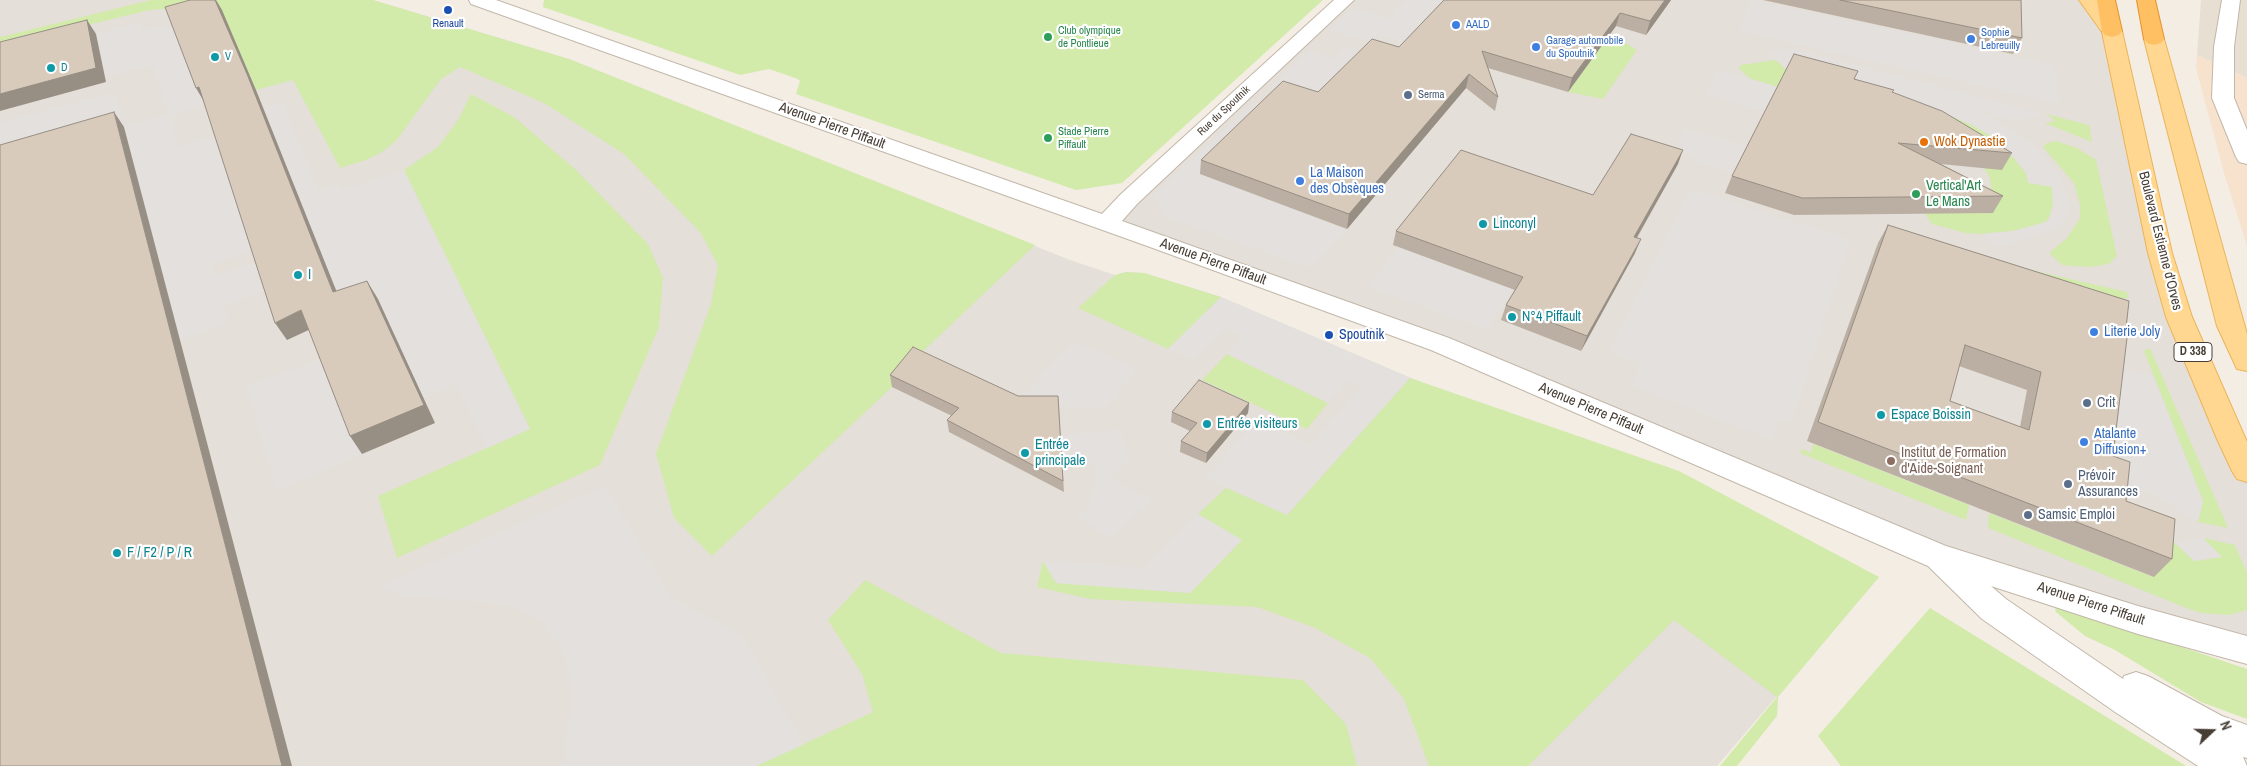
<!DOCTYPE html>
<html>
<head>
<meta charset="utf-8">
<style>
  body { margin:0 }
  #map { position:relative; width:2247px; height:766px; overflow:hidden; background:#f3ede4; font-family:"Archivo Narrow",sans-serif }
  canvas { display:block }
  .north { position:absolute; left:2187px; top:706px; width:50px; height:50px; -webkit-text-stroke:4px #fff; paint-order:stroke; rotate:69deg; font-size:14px; font-weight:700; line-height:20px; text-align:center; color:#463d34 }
  .north::after { content:''; display:block; margin:auto; width:18px; height:22px; background:#463d34; clip-path:polygon(50% 0,100% 100%,50% 72%,0 100%) }
</style>
</head>
<body>
<div id="map">
<canvas width="2247" height="766"></canvas>
<div class="north">N</div>
</div>
<script>
const g = document.querySelector('canvas').getContext('2d');
g.lineJoin = 'round';
function fill(path, color) { g.fillStyle = color; g.fill(path, 'evenodd'); }
const shape = rows => new Path2D(rows.map(r => 'M' + r).join(''));
function stroke(path, color, width, dash) { g.strokeStyle = color; g.lineWidth = width; g.lineCap = dash ? 'butt' : 'round'; g.setLineDash(dash || []); g.stroke(path); }
function write(font, color, halo, rows, align = 'center') {
  g.font = font + ' "Archivo Narrow",sans-serif'; g.lineWidth = 4.5; g.setLineDash([]); g.textBaseline = 'middle'; g.strokeStyle = halo; g.fillStyle = color; for (const [text, x, y, turn = 0] of rows) {
    g.save(); g.translate(x, y); g.rotate((+turn || 0) * Math.PI / 180); g.textAlign = isNaN(turn) ? turn : align; if (halo) g.strokeText(text, 0, 0); g.fillText(text, 0, 0); g.restore();
  }
}
const residential = shape([
  [2201,0,2247,0,2247,78,2197,55]
]);
const commercial = shape([
  [2197,55,2247,78,2247,246,2224,173,2196,68]
]);
const industrial = shape([
  [0,0,373,0,569,59,1070,260,1115,275,1126,272,1144,273,1221,297,1879,577,1717,766,0,766],
  [1345,0,2088,0,2112,31,2165,275,2247,471,2247,639,1970,566,1584,406,1106,224]
]);
const green = shape([
  [151,0,373,0,569,59,1035,245,915,359,892,387,712,556,674,518,656,454,711,304,718,265,700,232,624,154,544,103,460,67,441,79,396,141,382,152,366,160,340,168,293,80,256,90,190,7,150,10,0,46,0,37],
  [544,0,1323,0,1122,183,1076,190,796,94,800,81,798,79,769,69,740,75,543,7],
  [1607,38,1627,44,1637,50,1603,99,1568,92],
  [1776,60,1787,70,1778,87,1749,78,1738,67,1741,65],
  [471,94,514,117,575,169,648,244,663,278,659,327,600,465,397,558,378,496,530,429,404,170,438,147,458,120],
  [1929,109,1949,115,1974,126,1996,139,2014,158,2026,173,2052,187,2053,205,2050,216,2046,222,2013,231,1981,234,1965,233,1932,224,1925,214,1976,205,1991,188,1990,179,1985,169],
  [2046,114,2089,125,2092,142,2045,123,2056,121],
  [2056,141,2077,148,2096,160,2117,256,2109,264,2090,267,2071,266,2062,265,2049,253,2067,238,2080,218,2080,205,2074,183,2043,147,2047,143],
  [1983,259,2127,292,2128,298,2114,300],
  [1126,272,1144,273,1221,297,1168,349,1078,308,1115,275],
  [2150,348,2228,528,2198,522,2203,501,2144,351],
  [1227,354,1328,403,1307,429,1202,380],
  [1410,378,1679,471,1879,577,1778,697,1777,716,1737,766,1720,766,1777,697,1674,620,1528,766,1429,766,1404,699,1370,658,1313,627,1257,607,1090,599,1037,587,1043,561,1056,583,1190,593,1242,540,1198,514,1226,488,1287,515],
  [1813,444,1969,505,1966,520,1800,453,1802,449,1811,453],
  [1989,513,2153,577,2157,537,2175,543,2194,561,2221,557,2203,538,2235,545,2247,573,2247,610,2229,615,2202,613,2189,609,1988,528],
  [865,580,1001,653,1303,680,1346,724,1357,766,756,766,873,712,862,674,828,620],
  [2058,607,2063,607,2247,669,2247,719,2201,702,2115,650,2085,636,2056,612,2055,609],
  [1930,608,2186,766,1841,766,1818,736]
]);
const parking = shape([
  [1406,0,1454,0,1412,45,1376,35,1370,42,1329,30,1352,8,1389,19],
  [1751,0,2054,65,2059,103,1740,31],
  [138,23,141,31,174,24,206,105,170,116,179,147,220,135,257,249,212,264,215,276,261,261,270,289,223,305,247,387,324,358,362,454,277,490,228,323,179,340,0,162,0,123,115,92,124,126,169,114,153,65,105,77,96,34],
  [1347,46,1370,53,1320,102,1271,87,1309,51,1334,58],
  [1796,49,2046,115,2014,120,1980,110,2031,143,2054,167,2066,191,2069,202,2065,223,2049,232,1998,247,1981,234,2013,231,2046,222,2050,216,2053,205,2052,187,2028,183,2026,173,2014,158,1996,139,1974,126,1949,115,1787,70,1767,52],
  [1719,70,1778,87,1766,112,1705,94],
  [1253,102,1270,108,1347,229,1311,267,1164,217,1155,194],
  [282,103,318,190,338,184,341,190,404,170,530,429,487,448,456,384,423,399,344,310,263,108],
  [1685,128,1748,147,1734,173,1696,161,1684,152,1677,141],
  [1691,189,1850,240,1791,422,1779,417,1772,440,1631,385,1642,364,1611,352],
  [1398,247,1513,289,1488,329,1368,287],
  [1221,297,1410,378,1287,515,1206,477,1257,420,1310,446,1361,387,1347,381,1328,403,1227,354,1245,336,1226,328,1193,360,1168,349],
  [1074,341,1136,369,1107,407,1011,408],
  [2111,367,2154,377,2203,501,2198,522,2152,493,2114,481,2094,464],
  [1120,429,1129,460,1112,479,1152,500,1110,538,1076,516,1091,504,1098,464,1063,469,1061,436],
  [605,486,671,598,742,636,803,745,756,766,557,766,566,758,565,740,572,709,572,691,567,663,560,646,542,621,518,609,493,603,398,594,379,587],
  [1198,514,1242,540,1190,593,1056,583,1043,561,1145,568],
  [2203,538,2222,557,2194,561,2175,543]
]);
const street = shape([
  [469,0,496,0,1102,214,1121,194,1334,0,1354,0,1137,204,1122,221,1449,338,1946,546,2138,606,2247,636,2247,664,2138,634,1991,586,2006,599,2123,679,2124,676,2136,672,2148,676,2222,716,2247,725,2247,758,2243,757,2247,766,2198,766,2115,712,1982,619,1928,566,1431,350,1150,247,471,4,469,0],
  [2222,0,2240,0,2234,47,2234,98,2247,130,2247,164,2239,162,2236,157,2212,98,2214,47,2222,0]
]);
const primary = shape([
  [2079,0,2098,0,2122,31,2172,253,2192,317,2247,442,2247,482,2237,479,2232,471,2217,439,2166,317,2148,253,2102,32,2079,0],
  [2154,33,2161,35,2164,39,2247,334,2247,371,2237,369,2217,326,2144,39,2147,35,2154,33]
]);
const highway = shape([
  [2097,0,2115,0,2122,31,2119,35,2112,37,2105,35,2102,31,2097,0],
  [2137,0,2155,0,2164,39,2161,43,2154,45,2147,43,2144,39,2137,0]
]);
const wall = shape([
  [1444,0,1671,0,1646,35,1616,26,1568,92,1488,68,1498,97,1495,111,1466,88,1347,229,1200,174,1201,160,1318,92,1399,47],
  [1763,0,2021,0,2022,38,2013,54],
  [1854,79,1892,92,2012,153,2002,170,1941,164,2003,196,1993,213,1794,215,1725,193,1732,176],
  [1678,164,1637,238,1635,253,1581,351,1501,320,1506,305,1515,290,1393,245,1396,231,1593,195],
  [1888,225,2129,301,2113,456,2126,501,2172,559,2154,577,1807,441,1878,243],
  [1959,366,2027,390,2020,427,1950,401],
  [890,375,1018,396,1058,396,1064,492,949,432,947,420,952,416,892,387],
  [1249,403,1248,413,1206,463,1180,452,1181,441,1190,431,1171,422,1172,412]
]);
const shadedWall = shape([
  [215,0,216,0,222,10,256,90,344,310,333,292],
  [1665,0,1671,0,1646,35,1650,21],
  [1620,13,1616,26,1568,92,1572,78],
  [87,20,96,34,106,82,0,111,0,94],
  [1469,74,1466,88,1347,229,1349,214],
  [199,87,206,105,196,88],
  [114,112,124,127,292,766,282,766],
  [1683,150,1678,164,1629,251,1634,237],
  [1641,239,1635,253,1581,351,1587,336],
  [367,281,378,299,435,423,362,454,350,436],
  [301,310,313,328,287,340,275,323],
  [1249,403,1248,413,1206,463,1207,453]
]);
const building = shape([
  [190,0,215,0,247,74,333,292,367,281,424,405,350,436,301,310,275,323,199,87,196,88,165,7,190,0],
  [1444,0,1665,0,1650,21,1620,13,1572,78,1482,51,1498,97,1469,74,1349,214,1201,160,1283,81,1318,92,1372,39,1399,47,1444,0],
  [1840,0,2021,0,2022,38,1840,0],
  [87,20,96,68,0,94,0,42,87,20],
  [1794,54,1858,71,1854,79,1894,90,1892,92,1942,111,2012,153,1898,143,2003,196,1802,198,1732,176,1794,54],
  [114,112,282,766,0,766,0,145,114,112],
  [1631,134,1683,150,1634,237,1641,239,1587,336,1506,305,1523,277,1396,231,1461,150,1593,195,1631,134],
  [1888,225,2129,301,2125,337,2127,338,2113,456,2130,462,2126,501,2175,519,2172,559,1818,422,1888,225],
  [1965,345,2041,372,2029,430,1950,401,1965,345],
  [913,347,1018,396,1058,396,1063,481,947,420,959,408,890,375,913,347],
  [1199,380,1249,403,1207,453,1181,441,1197,423,1172,412,1199,380]
]);
const markers = [
  [448,10,5,"#1a4fb4"],
  [1456,25,5,"#3f7fe0"],
  [1048,37,5,"#2e9e5b"],
  [1971,39,5,"#3f7fe0"],
  [1536,47,5,"#3f7fe0"],
  [215,57,5,"#0f9aa8"],
  [51,68,5,"#0f9aa8"],
  [1408,95,5,"#5c6f8a"],
  [1048,138,5,"#2e9e5b"],
  [1924,142,5,"#e8710a"],
  [1300,181,5,"#3f7fe0"],
  [1916,194,5,"#2e9e5b"],
  [1483,224,5,"#0f9aa8"],
  [298,275,5,"#0f9aa8"],
  [1512,317,5,"#0f9aa8"],
  [2094,332,5,"#3f7fe0"],
  [1329,335,5,"#1a4fb4"],
  [2087,403,5,"#5c6f8a"],
  [1881,415,5,"#0f9aa8"],
  [1207,424,5,"#0f9aa8"],
  [2084,442,5,"#3f7fe0"],
  [1025,453,5,"#0f9aa8"],
  [1891,461,5,"#8d6e63"],
  [2068,484,5,"#5c6f8a"],
  [2028,515,5,"#5c6f8a"],
  [117,553,5,"#0f9aa8"]
];
const farTransitnames = [
  ["Renault",448,24]
];
const farShopnames = [
  ["AALD",1466,25],
  ["Sophie",1981,33],
  ["Lebreuilly",1981,46],
  ["Garage automobile",1546,41],
  ["du Spoutnik",1546,54]
];
const farLeisurenames = [
  ["Club olympique",1058,31],
  ["de Pontlieue",1058,44],
  ["Stade Pierre",1058,132],
  ["Piffault",1058,145]
];
const farCulturenames = [
  ["V",225,57],
  ["D",61,68]
];
const farServicenames = [
  ["Serma",1418,95]
];
const farStreetnames = [
  ["Rue du Spoutnik",1224,111,-43]
];
const shields = [
  [2193,352,38]
];
const shieldNames = [
  ["D 338",2193,352]
];
const streetNames = [
  ["Avenue Pierre Piffault",832,126,20],
  ["Boulevard Estienne d'Orves",2160,241,76],
  ["Avenue Pierre Piffault",1213,262,20],
  ["Avenue Pierre Piffault",1591,409,23],
  ["Avenue Pierre Piffault",2091,604,18]
];
const foodNames = [
  ["Wok Dynastie",1934,142]
];
const shopNames = [
  ["La Maison",1310,173],
  ["des Obsèques",1310,189],
  ["Literie Joly",2104,332],
  ["Atalante",2094,434],
  ["Diffusion+",2094,450]
];
const leisureNames = [
  ["Vertical'Art",1926,186],
  ["Le Mans",1926,202]
];
const cultureNames = [
  ["Linconyl",1493,224],
  ["I",308,275],
  ["N°4 Piffault",1522,317],
  ["Espace Boissin",1891,415],
  ["Entrée visiteurs",1217,424],
  ["Entrée",1035,445],
  ["principale",1035,461],
  ["F / F2 / P / R",127,553]
];
const transitNames = [
  ["Spoutnik",1339,335]
];
const serviceNames = [
  ["Crit",2097,403],
  ["Prévoir",2078,476],
  ["Assurances",2078,492],
  ["Samsic Emploi",2038,515]
];
const educationNames = [
  ["Institut de Formation",1901,453],
  ["d'Aide-Soignant",1901,469]
];
fill(residential, '#e7dfd2');
fill(commercial, '#f7e2cd');
fill(industrial, '#e5dfd9');
fill(green, '#d2eaaa');
fill(parking, '#e3e0dd');
stroke(street, '#c2b7a9', 2);
stroke(primary, '#eab45b', 2);
stroke(highway, '#e5922c', 2);
fill(street, '#fff');
fill(primary, '#ffd791');
fill(highway, '#ffbf63');
fill(wall, '#baafa2');
fill(shadedWall, '#978e84');
fill(building, '#d8cbbc');
stroke(building, '#978e84', 1);
for (const [x, y, r, color] of markers) { const dot = new Path2D(); dot.arc(x, y, r, 0, 2 * Math.PI); g.fillStyle = color; g.fill(dot); stroke(dot, '#fff', 2); }
write('11px', '#164399', '#fff', farTransitnames);
write('11px', '#366cbe', '#fff', farShopnames, 'left');
write('11px', '#27864d', '#fff', farLeisurenames, 'left');
write('11px', '#0d838f', '#fff', farCulturenames, 'left');
write('11px', '#4e5e75', '#fff', farServicenames, 'left');
write('11px', '#463d34', '#fff', farStreetnames);
for (const [x, y, w] of shields) { const box = new Path2D(); box.roundRect(x - w / 2, y - 9.5, w, 19, 4); g.fillStyle = '#fff'; g.fill(box); stroke(box, '#463d34', 1); }
write('bold 12px', '#463d34', null, shieldNames);
write('14px', '#463d34', '#fff', streetNames);
write('14px', '#c56008', '#fff', foodNames, 'left');
write('14px', '#366cbe', '#fff', shopNames, 'left');
write('14px', '#27864d', '#fff', leisureNames, 'left');
write('14px', '#0d838f', '#fff', cultureNames, 'left');
write('14px', '#164399', '#fff', transitNames, 'left');
write('14px', '#4e5e75', '#fff', serviceNames, 'left');
write('14px', '#785e54', '#fff', educationNames, 'left');
</script>
</body>
</html>
